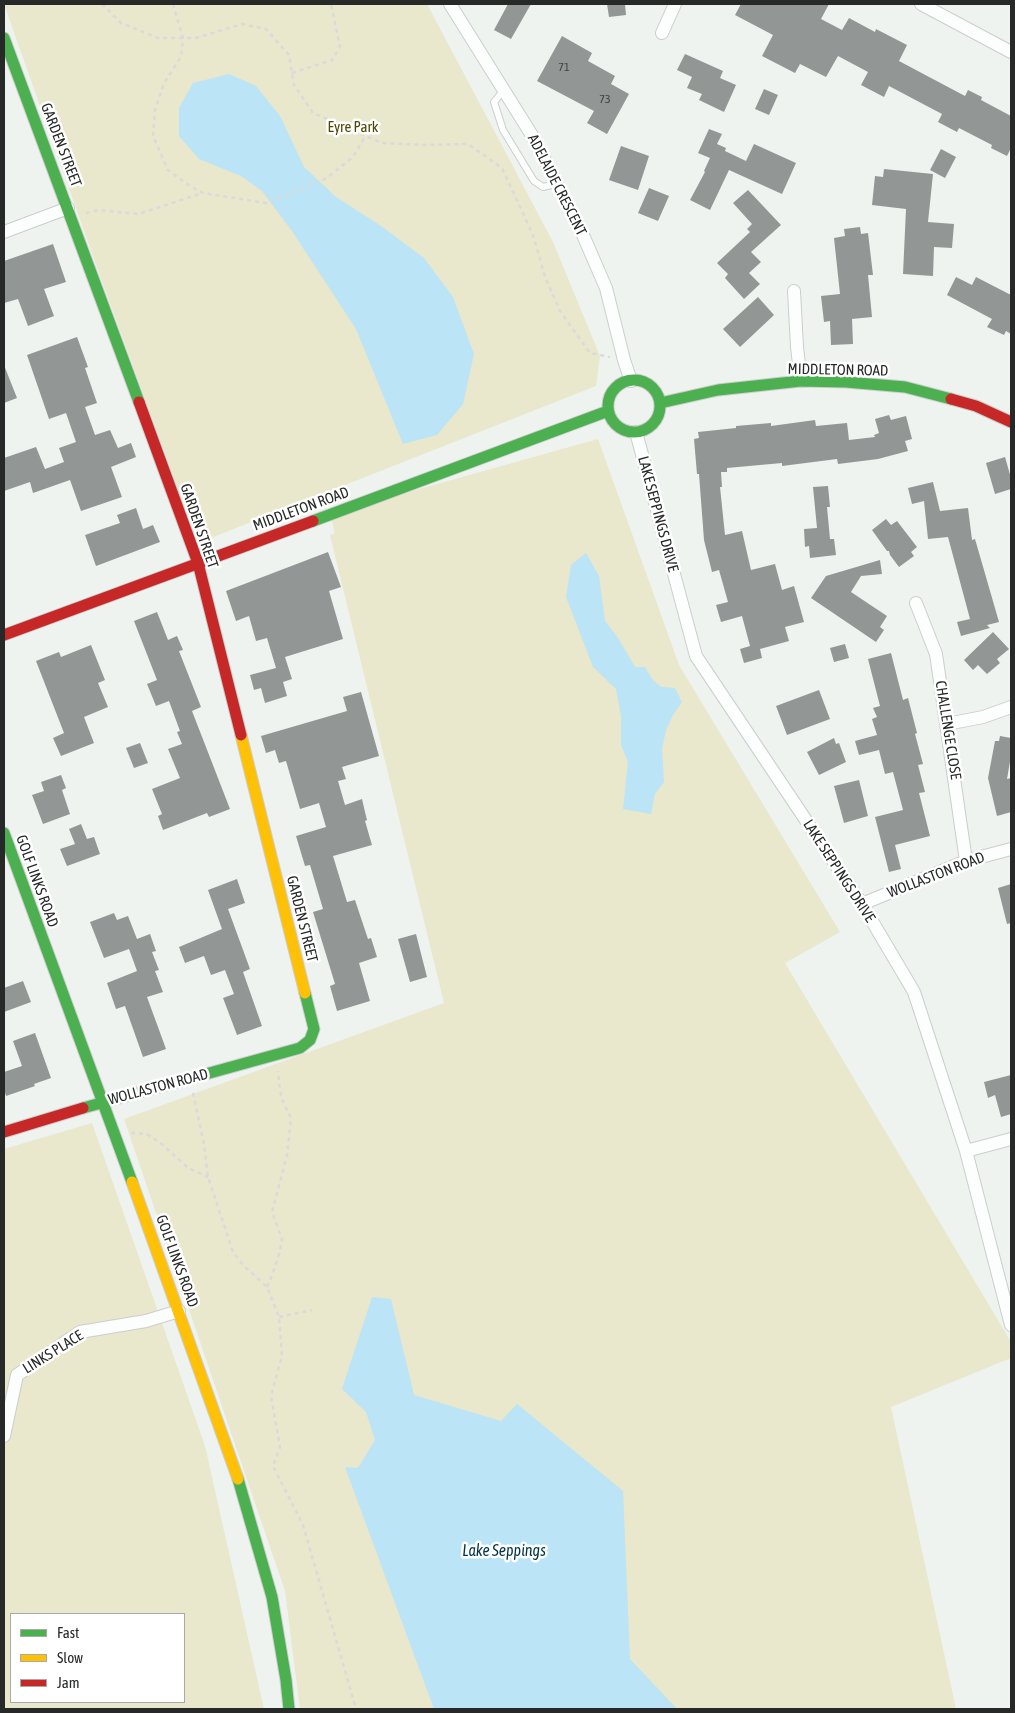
<!DOCTYPE html>
<html>
<head>
<meta charset="utf-8">
<style>
  body { margin:0 }
  #map { position:relative; width:1015px; height:1713px; overflow:hidden; background:#eef3f0; font-family:"Asap Condensed",sans-serif }
  canvas { display:block }
  .frame { position:absolute; inset:0; border:5px solid #262927; pointer-events:none }
  .legend { position:absolute; left:10px; top:1613px; width:175px; height:90px; box-sizing:border-box; background:#fff; border:1px solid #a8a9a9; margin:0; padding:6px 9px; list-style:none; font-size:15px; color:#262927 }
  .legend li { display:flex; align-items:center; gap:10px; height:25px }
  .legend b { width:25px; border:1px solid #a8a9a9 }
</style>
</head>
<body>
<div id="map">
<canvas width="1015" height="1713"></canvas>
<div class="frame"></div>
<ul class="legend">
<li><b style="height:6px;background:#4caf50"></b>Fast</li>
<li><b style="height:6px;background:#ffc107"></b>Slow</li>
<li><b style="height:6px;background:#c62828"></b>Jam</li>
</ul>
</div>
<script>
const g = document.querySelector('canvas').getContext('2d');
g.lineJoin = 'round';
function fill(path, color) { g.fillStyle = color; g.fill(path, 'evenodd'); }
const shape = rows => new Path2D(rows.map(r => 'M' + r).join(''));
function stroke(path, color, width, dash) { g.strokeStyle = color; g.lineWidth = width; g.lineCap = dash ? 'butt' : 'round'; g.setLineDash(dash || []); g.stroke(path); }
function write(font, color, halo, rows, align = 'center') {
  g.font = font + ' "Asap Condensed",sans-serif'; g.lineWidth = 5; g.setLineDash([]); g.textBaseline = 'middle'; g.strokeStyle = halo; g.fillStyle = color; for (const [text, x, y, turn = 0] of rows) {
    g.save(); g.translate(x, y); g.rotate((+turn || 0) * Math.PI / 180); g.textAlign = isNaN(turn) ? turn : align; if (halo) g.strokeText(text, 0, 0); g.fillText(text, 0, 0); g.restore();
  }
}
const green = shape([
  [4,4,427,4,553,242,600,356,596,386,198,543,99,273],
  [598,439,679,665,840,932,785,963,1011,1342,1011,1358,891,1407,956,1709,300,1709,285,1591,124,1119,444,1003,330,535,335,533,330,514],
  [92,1123,205,1446,264,1709,4,1709,4,1149],
  [11,1614,184,1614,184,1702,11,1702]
]);
const water = shape([
  [229,74,256,86,280,116,304,167,336,197,381,226,424,258,453,297,474,354,463,404,437,435,403,444,356,329,292,231,262,191,241,176,199,159,179,136,179,108,193,83],
  [586,553,599,576,605,621,618,638,635,667,645,667,652,679,661,687,675,688,682,702,673,715,666,730,662,749,664,782,655,794,651,814,623,809,628,762,621,745,621,716,616,689,593,667,566,597,571,565],
  [372,1297,391,1299,414,1395,501,1421,517,1404,623,1491,630,1659,677,1709,434,1709,345,1467,358,1468,375,1440,366,1412,342,1389]
]);
const building = shape([
  [508,4,531,4,511,39,494,30],
  [607,4,625,4,626,15,609,17],
  [741,4,829,4,821,19,842,30,849,18,875,32,876,29,907,45,899,61,965,96,968,90,982,97,981,100,1011,116,1011,148,1007,156,991,148,992,145,959,128,957,132,938,122,942,114,889,86,884,97,861,85,868,72,838,56,826,77,800,64,795,73,762,56,773,35,735,15],
  [562,36,592,53,588,61,615,76,611,84,629,94,607,134,587,123,594,111,537,81],
  [685,54,723,71,720,78,736,85,724,112,699,100,702,94,687,88,692,77,677,70],
  [764,89,778,95,769,115,755,109],
  [709,129,722,134,717,144,726,148,725,151,746,161,754,144,796,163,782,194,729,170,710,210,690,200,705,172,704,171,710,158,698,153],
  [621,146,649,156,638,190,609,180],
  [941,149,956,157,945,178,930,170],
  [884,169,933,174,928,222,954,224,952,248,934,247,933,276,903,274,906,209,872,205,875,176,883,177],
  [649,188,669,196,658,221,638,213],
  [748,190,781,225,751,252,761,262,749,273,760,284,744,299,725,278,728,274,717,263,750,232,747,229,752,224,733,203],
  [860,227,861,234,868,233,873,275,868,275,872,317,852,319,853,344,831,345,830,321,824,322,821,296,840,294,834,238,845,236,844,229],
  [53,244,66,282,44,289,54,316,28,326,18,299,4,303,4,261],
  [956,277,972,285,976,277,1011,295,1011,334,1006,331,1004,335,987,327,992,319,947,295],
  [758,297,774,315,740,347,723,329],
  [77,337,88,367,85,368,97,403,85,407,95,435,110,430,118,448,131,443,136,457,111,467,122,497,81,511,70,480,33,493,30,482,4,491,4,458,36,447,45,469,64,462,59,448,76,442,66,413,49,419,27,355],
  [4,365,17,398,4,403],
  [889,415,891,420,906,416,912,439,905,441,908,451,878,459,838,464,837,459,782,466,782,463,727,468,727,472,721,472,722,487,720,487,725,535,742,531,751,570,775,564,782,590,794,586,804,622,785,627,789,641,760,649,762,658,744,663,740,649,750,646,742,616,721,622,716,605,728,602,719,570,712,572,704,540,699,474,697,474,694,439,699,438,698,432,736,428,736,426,771,423,771,426,815,420,816,426,847,423,849,440,875,437,874,435,879,433,875,419],
  [1005,457,1011,478,1011,489,995,494,986,463],
  [933,482,940,511,968,508,972,540,975,539,999,622,987,625,990,628,961,636,957,622,970,619,948,537,928,539,924,501,912,504,908,488],
  [828,486,830,507,827,507,830,539,834,539,836,555,810,558,809,546,805,547,804,529,817,528,813,487],
  [136,508,143,529,153,525,160,542,96,566,85,535,120,523,117,515],
  [886,519,891,525,897,521,917,547,911,552,914,556,899,567,890,555,889,551,887,551,872,530],
  [328,552,341,587,329,591,343,639,285,657,292,679,283,682,287,696,265,703,261,688,254,690,250,675,276,668,267,638,256,641,249,616,236,621,226,591],
  [880,560,882,574,861,576,851,592,887,616,880,627,884,630,876,642,811,598,826,576],
  [157,612,168,640,177,636,183,650,179,651,201,707,192,711,230,809,209,817,207,813,163,830,158,816,162,814,152,789,180,778,168,749,182,744,177,732,180,731,169,701,156,706,147,684,157,680,134,621],
  [993,632,1009,649,997,659,1000,663,987,674,978,665,973,670,964,660],
  [845,644,849,658,834,662,830,648],
  [91,645,105,680,98,683,108,707,84,717,94,743,61,756,53,738,64,733,36,661,59,652,61,657],
  [891,653,903,700,908,698,917,733,915,734,923,764,918,765,925,792,919,793,930,836,895,845,901,869,889,872,875,817,903,810,893,772,885,774,879,750,859,755,855,741,877,735,872,719,877,717,873,708,880,706,868,659],
  [819,690,830,719,787,735,776,706],
  [361,692,379,756,342,767,346,779,338,781,345,805,362,799,365,812,367,820,365,821,372,845,333,856,347,902,355,900,368,939,371,938,377,957,359,963,370,1001,337,1011,330,986,335,984,313,912,323,909,310,865,305,866,296,836,326,827,319,803,300,809,286,761,279,763,275,750,266,753,261,736,347,711,343,697],
  [1000,736,1011,738,1011,756,1007,779,1011,778,1011,812,997,816,988,778,995,741,999,741],
  [834,738,836,744,839,743,846,762,819,775,807,752],
  [140,743,148,763,134,768,126,748],
  [61,775,66,788,62,790,70,814,43,824,32,795,44,791,41,782],
  [859,780,868,816,844,823,834,786],
  [81,824,87,839,94,837,100,854,67,866,60,849,75,844,69,829],
  [237,879,245,903,228,909,250,969,243,972,262,1026,237,1035,223,998,234,994,225,970,211,975,204,956,185,963,179,947,222,929,208,890],
  [1011,884,1011,923,1007,924,998,888],
  [114,913,117,920,128,916,137,939,150,934,156,951,152,952,159,970,155,971,163,992,147,997,166,1049,143,1057,125,1006,116,1009,107,983,137,971,129,949,104,958,90,922],
  [416,934,427,977,410,982,398,939],
  [23,981,31,1002,4,1012,4,988],
  [35,1033,51,1078,34,1084,35,1086,6,1096,4,1089,4,1072,22,1066,13,1041],
  [1011,1075,1011,1114,1001,1117,995,1095,988,1098,984,1082]
]);
const path = shape([
  [102,4,121,23,158,38,196,38,242,24,266,29,289,55,294,85,313,113,382,143,424,145,468,144,502,168,533,235,545,277,560,311,590,353,610,357],
  [173,4,183,38,181,57,164,83,155,110,153,136,168,170,190,186,203,193,266,203,327,178,353,157,366,135],
  [292,73,332,60,340,47,331,4],
  [86,213,99,210,138,214,203,193],
  [193,1093,204,1144,208,1177,233,1252,243,1265,267,1287,279,1317,282,1356,271,1396,280,1447,273,1466,303,1525,356,1709],
  [131,1133,147,1134,163,1145,188,1168,208,1177],
  [267,1287,273,1273,280,1251,282,1239,272,1212,287,1155,291,1118,283,1102,280,1091,278,1071],
  [279,1317,312,1310]
]);
const lane = shape([
  [504,90,494,102,503,130,534,181,543,187,556,184]
]);
const street = shape([
  [450,4,533,137,583,235,606,288,624,360,631,381],
  [921,4,1011,52],
  [662,33,675,4],
  [4,232,68,208],
  [794,291,797,347,801,381],
  [636,432,696,656,862,904,914,992,966,1151,1011,1325],
  [916,603,936,654,966,861],
  [947,724,983,717,1011,707],
  [862,904,966,861,1011,849],
  [966,1151,1011,1139],
  [4,1436,17,1375,80,1332,146,1321,179,1311]
]);
const fast = shape([
  [4,38,139,402],
  '608 406a26 26 0 1 1 52 0a26 26 0 1 1-52 0Z',
  [660,403,718,390,801,381,846,382,905,387,951,399],
  [313,521,608,411],
  [4,833,132,1182],
  [83,1108,300,1048,310,1040,314,1029,305,993],
  [238,1479,272,1597,286,1680,289,1709]
]);
const slow = shape([
  [241,735,305,993],
  [132,1182,238,1479]
]);
const jam = shape([
  [951,399,976,406,1011,422],
  [139,402,198,563,241,735],
  [4,635,313,521],
  [4,1132,83,1108]
]);
const numberNames = [
  ["71",564,67],
  ["73",605,99]
];
const parkNames = [
  ["Eyre Park",353,127]
];
const streetNames = [
  ["GARDEN STREET",61,145,69],
  ["ADELAIDE CRESCENT",557,185,63],
  ["MIDDLETON ROAD",838,370,1],
  ["MIDDLETON ROAD",301,509,-20],
  ["LAKE SEPPINGS DRIVE",658,514,75],
  ["GARDEN STREET",199,526,71],
  ["CHALLENGE CLOSE",948,730,81],
  ["LAKE SEPPINGS DRIVE",839,871,57],
  ["WOLLASTON ROAD",936,875,-21],
  ["GOLF LINKS ROAD",37,881,70],
  ["GARDEN STREET",302,919,76],
  ["WOLLASTON ROAD",158,1087,-15],
  ["GOLF LINKS ROAD",177,1261,70],
  ["LINKS PLACE",53,1352,-32]
];
const waterNames = [
  ["Lake Seppings",504,1551]
];
fill(green, '#e9e7cc');
fill(water, '#bbe4f6');
fill(building, '#929694');
stroke(lane, '#cbcecc', 8);
stroke(street, '#cbcecc', 14);
stroke(fast, '#cbcecc', 13);
stroke(slow, '#cbcecc', 13);
stroke(jam, '#cbcecc', 13);
stroke(path, '#dadada', 2.5, [4, 4]);
stroke(lane, '#fcfdfd', 6);
stroke(street, '#fcfdfd', 12);
stroke(fast, '#4caf50', 11);
stroke(slow, '#ffc107', 11);
stroke(jam, '#c62828', 11);
write('12px', '#414442', null, numberNames);
write('15px', '#4e4503', '#fff', parkNames);
write('15px', '#262927', '#fff', streetNames);
write('italic 16px', '#023446', '#fff', waterNames);
</script>
</body>
</html>
